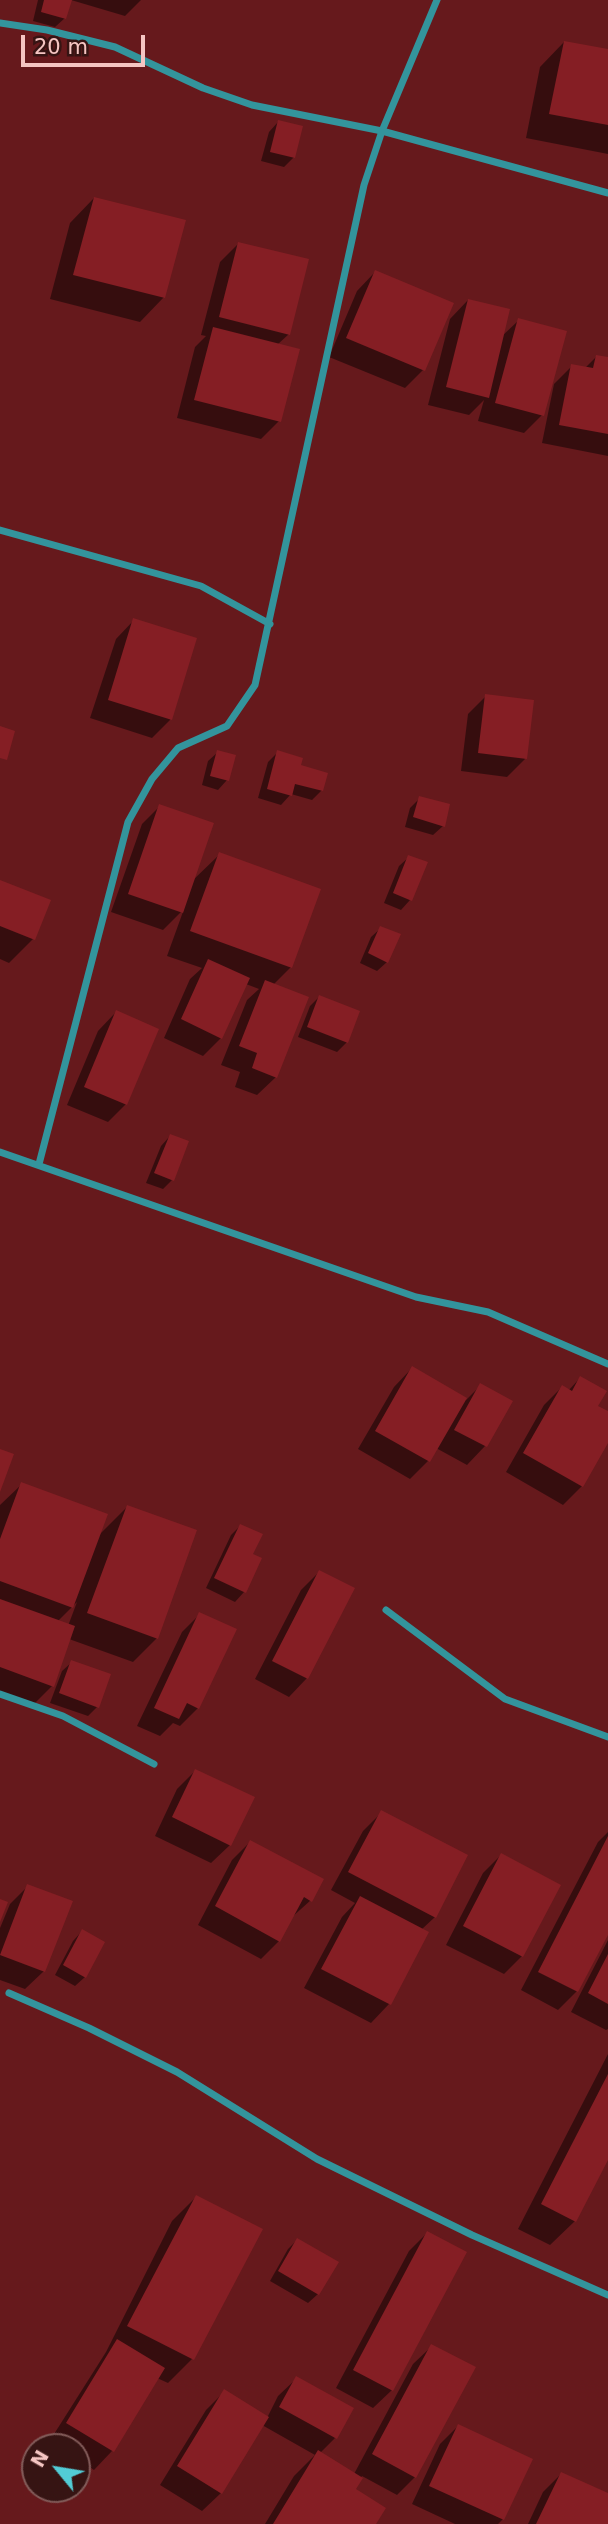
<!DOCTYPE html>
<html>
<head>
<meta charset="utf-8">
<style>
  body { margin:0 }
  #map { position:relative; width:608px; height:2524px; overflow:hidden; background:#66191c; font-family:"DejaVu Sans",sans-serif }
  canvas { display:block }
  .north { position:absolute; left:21px; top:2433px; width:70px; height:70px; box-sizing:border-box; background:#361413; border:2px solid #825b59; border-radius:50%; rotate:300deg; font-size:19px; font-weight:700; line-height:28px; text-align:center; color:#f5c5c2 }
  .north::after { content:''; display:block; margin:auto; width:24px; height:32px; background:#52ccd6; clip-path:polygon(50% 0,100% 100%,50% 72%,0 100%) }
  .scale { position:absolute; left:21px; top:35px; width:124px; height:32px; box-sizing:border-box; border:4px solid #f5c5c2; border-top:0; padding-left:9px; font-size:21px; line-height:24px; white-space:nowrap; color:#f5c5c2; -webkit-text-stroke:5px #361413; paint-order:stroke }
</style>
</head>
<body>
<div id="map">
<canvas width="608" height="2524"></canvas>
<div class="north">N</div>
<div class="scale">20 m</div>
</div>
<script>
const g = document.querySelector('canvas').getContext('2d');
g.lineJoin = 'round';
function fill(path, color) { g.fillStyle = color; g.fill(path, 'evenodd'); }
const shape = rows => new Path2D(rows.map(r => 'M' + r).join(''));
function stroke(path, color, width, dash) { g.strokeStyle = color; g.lineWidth = width; g.lineCap = dash ? 'butt' : 'round'; g.setLineDash(dash || []); g.stroke(path); }
const shadow = shape([
  [38,0,70,0,65,18,55,27,33,21],
  [71,0,141,0,125,16],
  [564,42,608,51,608,154,526,138,540,67],
  [278,122,294,157,284,167,261,161,269,132],
  [94,198,164,297,140,322,50,299,70,223],
  [238,244,289,334,277,345,279,421,261,439,177,418,195,347,206,336,201,335,220,262],
  [375,272,423,370,405,388,329,357,357,291],
  [468,300,501,337,519,320,542,415,524,433,478,421,484,400,469,415,428,405,450,319],
  [596,357,608,359,608,456,542,443,554,384,572,366,585,368],
  [134,620,195,639,170,720,152,738,90,718,116,639],
  [486,696,525,759,507,777,461,771,468,714],
  [218,752,227,780,218,790,202,785,208,761],
  [278,752,298,766,322,790,312,800,291,794,281,805,258,798,268,762],
  [420,798,443,826,433,835,405,827,410,808],
  [160,806,191,882,220,854,291,967,273,985,276,1077,257,1095,235,1087,240,1072,221,1065,247,1000,259,989,246,984,221,1038,203,1056,164,1038,190,979,202,968,167,956,184,909,163,930,111,912,142,824],
  [409,857,410,900,401,910,384,903,399,866],
  [0,881,33,939,9,963,0,959],
  [381,928,387,962,377,971,360,963,371,937],
  [319,997,347,1042,337,1052,298,1037,310,1006],
  [116,1012,126,1104,108,1122,67,1105,98,1031],
  [170,1136,172,1180,163,1189,146,1183,161,1146],
  [412,1368,466,1400,481,1385,511,1402,485,1446,467,1465,436,1448,429,1460,410,1479,358,1449,394,1387],
  [580,1378,596,1407,608,1413,608,1440,582,1486,563,1505,506,1472,544,1405,562,1387,568,1391],
  [22,1484,98,1536,127,1507,157,1638,133,1662,69,1639,52,1686,34,1704,0,1692,0,1505],
  [77,1602,68,1626,57,1622],
  [240,1526,251,1555,260,1559,244,1592,235,1602,206,1588,231,1535],
  [319,1572,307,1678,289,1697,255,1679,301,1590],
  [200,1614,198,1708,180,1726,173,1723,160,1736,137,1726,182,1632],
  [72,1662,97,1707,88,1716,50,1703,62,1671],
  [195,1771,230,1845,211,1863,155,1836,177,1789],
  [381,1813,435,1917,421,1930,426,1932,389,2004,371,2023,304,1988,342,1917,355,1903,331,1890,363,1831],
  [608,1832,608,1931,577,1991,558,2010,521,1990,598,1842],
  [250,1842,311,1900,291,1918,279,1941,261,1959,198,1925,232,1860],
  [501,1855,522,1956,504,1974,446,1945,483,1873],
  [28,1886,44,1971,25,1989,0,1980,0,1928,10,1904],
  [82,1931,85,1977,75,1986,55,1975,73,1941],
  [608,1940,608,2029,606,2030,571,2012],
  [608,2054,608,2157,575,2221,550,2245,518,2229],
  [196,2197,260,2230,192,2359,168,2383,157,2378,112,2451,94,2470,77,2459,77,2447,57,2447,49,2442,106,2352,172,2221],
  [427,2233,392,2390,373,2408,336,2388,409,2251],
  [297,2240,318,2294,308,2303,270,2281,288,2249],
  [432,2346,415,2477,397,2495,362,2476,354,2490,374,2524,265,2524,294,2476,315,2455,262,2425,221,2493,202,2511,160,2485,206,2410,224,2392,267,2418,278,2396,297,2378,335,2438,320,2453,354,2474,413,2364],
  [458,2426,503,2519,498,2524,455,2524,412,2504,440,2444],
  [561,2474,608,2495,608,2524,528,2524,543,2492]
]);
const building = shape([
  [44,0,72,0,66,19,41,12],
  [564,41,608,49,608,125,549,114],
  [278,120,303,126,295,158,270,152],
  [94,197,186,220,165,298,73,275],
  [238,242,309,259,290,335,219,317],
  [375,270,454,303,425,371,346,338],
  [468,299,510,309,489,398,446,387],
  [518,318,567,331,544,416,495,403],
  [213,327,300,349,281,422,194,400],
  [596,355,608,357,608,434,559,425,571,364,593,368],
  [133,618,197,638,172,720,108,700],
  [485,694,534,700,527,759,478,753],
  [0,726,15,731,7,760,0,758],
  [217,750,236,755,229,781,210,776],
  [277,750,303,758,301,765,328,773,323,791,295,784,292,796,267,789],
  [419,796,450,804,445,827,413,817],
  [159,804,214,823,183,913,128,894],
  [219,852,321,889,292,968,190,931],
  [408,855,428,862,412,901,393,893],
  [0,880,51,900,35,940,0,926],
  [380,926,401,934,388,963,368,953],
  [208,959,250,978,222,1039,181,1019],
  [265,980,309,997,277,1078,252,1068,257,1053,239,1046],
  [319,995,360,1011,348,1043,307,1027],
  [116,1010,159,1029,127,1105,84,1087],
  [170,1134,189,1141,174,1181,154,1173],
  [412,1366,467,1398,430,1462,375,1431],
  [580,1376,607,1391,598,1406,608,1411,608,1443,583,1487,523,1453,562,1385,572,1391],
  [480,1383,513,1401,487,1447,454,1430],
  [0,1449,14,1454,0,1492],
  [21,1482,108,1514,73,1608,0,1581,0,1539],
  [127,1505,197,1530,158,1639,87,1613],
  [240,1524,263,1534,253,1554,262,1558,246,1593,214,1578],
  [319,1570,355,1588,308,1679,272,1661],
  [0,1599,75,1626,54,1687,0,1667],
  [199,1612,237,1629,199,1709,187,1703,179,1719,154,1708],
  [71,1660,111,1674,99,1708,59,1693],
  [195,1769,255,1797,231,1846,172,1817],
  [381,1810,468,1855,436,1918,348,1872],
  [608,1836,608,1935,578,1992,538,1972],
  [250,1840,324,1879,312,1902,304,1897,280,1942,215,1906],
  [501,1853,561,1885,523,1957,463,1926],
  [27,1884,73,1901,45,1972,0,1955],
  [360,1896,429,1932,391,2005,321,1969],
  [0,1899,8,1902,0,1922],
  [82,1929,105,1942,86,1978,63,1965],
  [608,1954,608,2004,588,1993],
  [608,2074,608,2160,576,2222,541,2204],
  [196,2195,263,2229,194,2360,127,2326],
  [427,2231,467,2252,393,2391,353,2370],
  [297,2238,339,2262,319,2295,278,2271],
  [117,2339,165,2368,114,2452,66,2423],
  [431,2344,476,2367,416,2478,372,2454],
  [296,2376,354,2408,337,2439,279,2407],
  [224,2389,269,2417,222,2494,177,2466],
  [458,2424,533,2459,504,2520,429,2486],
  [318,2450,363,2478,356,2489,386,2508,376,2524,273,2524],
  [561,2472,608,2493,608,2524,536,2524]
]);
const minor = shape([
  [0,23,47,30,115,47,203,88,252,105,382,131,608,193],
  [0,530,201,586,270,624],
  [0,1152,416,1297,488,1312,608,1364],
  [39,1164,128,822,152,779,178,748,227,726,255,685,364,185,382,131,437,0],
  [386,1610,505,1699,608,1737],
  [0,1694,63,1716,154,1764],
  [9,1993,89,2028,177,2072,317,2159,472,2235,608,2295]
]);
fill(shadow, '#0007');
fill(building, '#851e24');
stroke(minor, '#33949c', 7);
</script>
</body>
</html>
